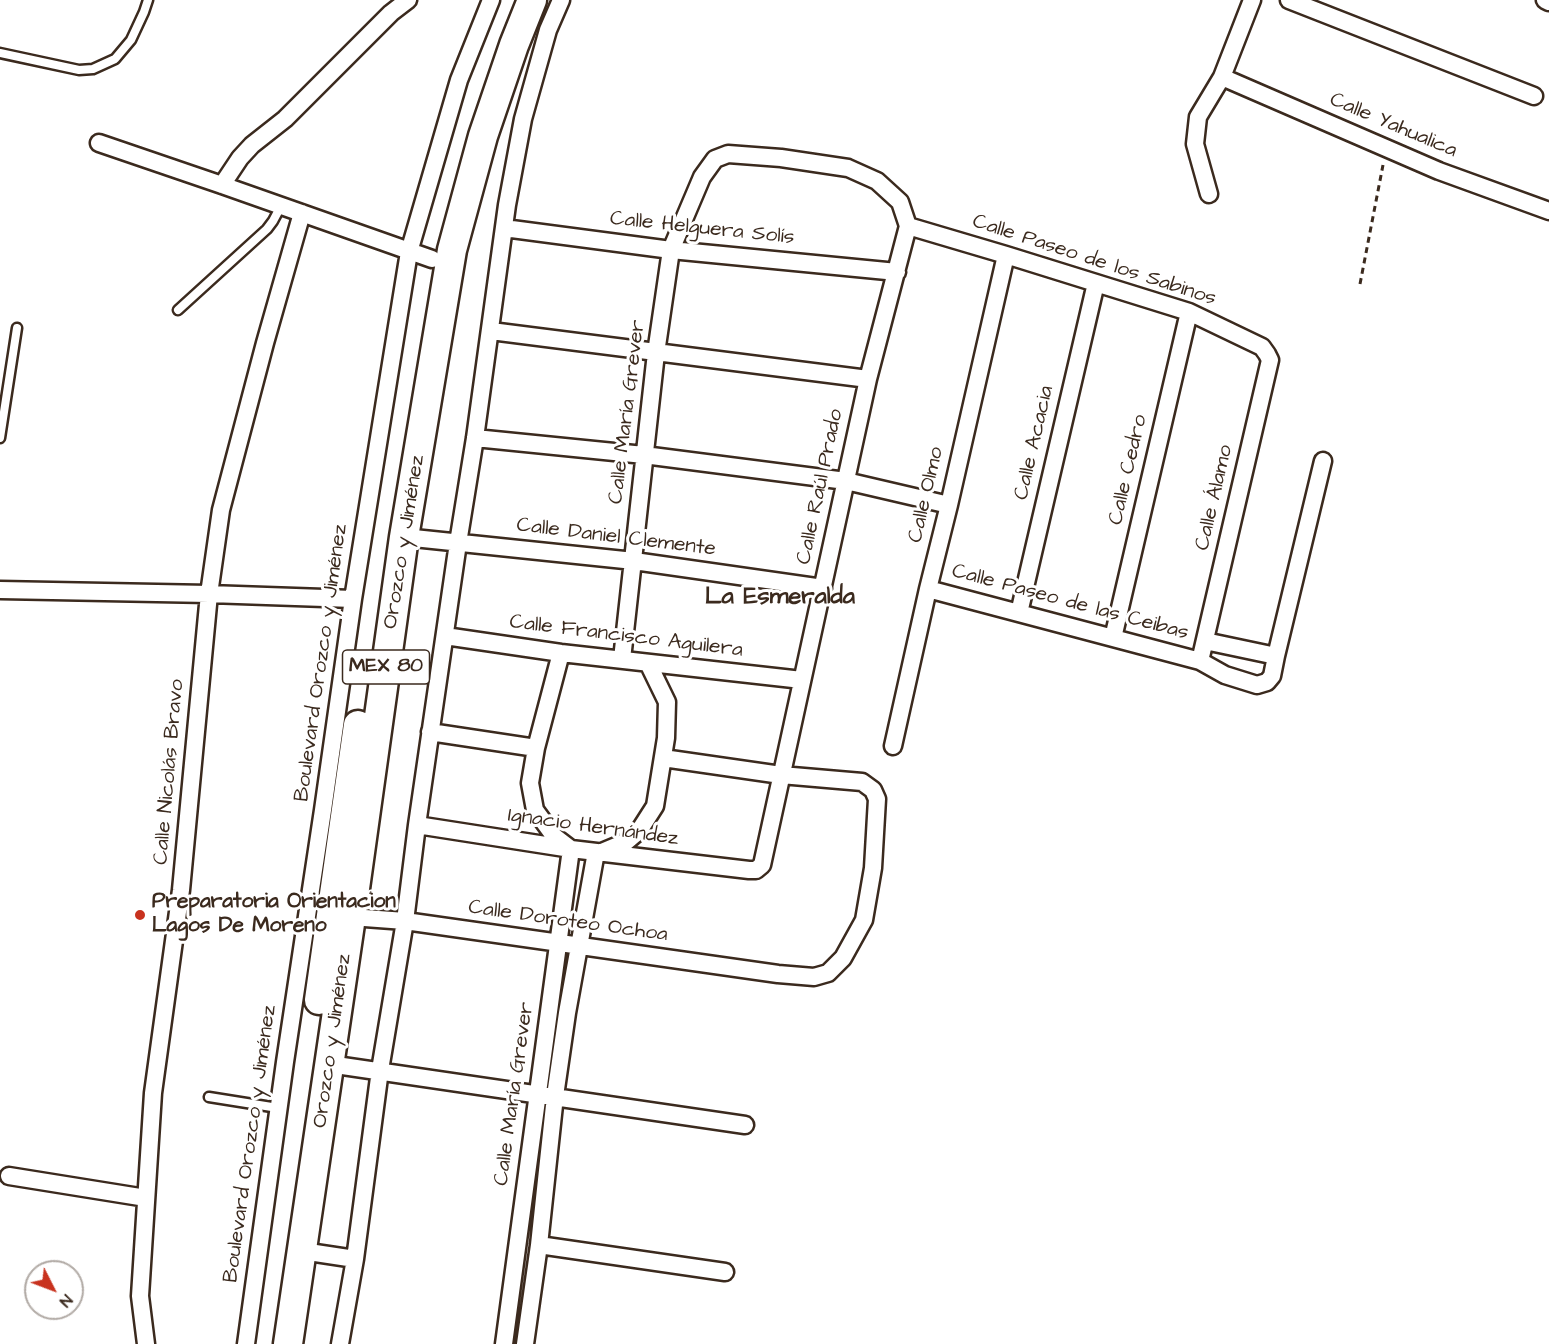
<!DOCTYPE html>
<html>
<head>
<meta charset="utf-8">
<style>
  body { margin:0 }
  #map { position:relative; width:1549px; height:1344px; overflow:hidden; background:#fff; font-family:"Architects Daughter",sans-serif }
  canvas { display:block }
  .north { position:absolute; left:24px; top:1260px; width:60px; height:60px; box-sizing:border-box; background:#fff; border:2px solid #b1aaa5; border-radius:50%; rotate:132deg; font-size:16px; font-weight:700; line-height:24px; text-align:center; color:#3b2a1e }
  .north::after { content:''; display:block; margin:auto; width:21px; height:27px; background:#c8321e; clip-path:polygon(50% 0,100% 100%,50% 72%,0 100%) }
</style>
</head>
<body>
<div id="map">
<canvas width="1549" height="1344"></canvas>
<div class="north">N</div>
</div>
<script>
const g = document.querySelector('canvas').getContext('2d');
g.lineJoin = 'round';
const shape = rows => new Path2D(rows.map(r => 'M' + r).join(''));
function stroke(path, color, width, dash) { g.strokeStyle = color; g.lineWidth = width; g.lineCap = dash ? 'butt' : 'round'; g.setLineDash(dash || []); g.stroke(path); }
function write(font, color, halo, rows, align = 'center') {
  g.font = font + ' "Architects Daughter",sans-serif'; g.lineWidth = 6; g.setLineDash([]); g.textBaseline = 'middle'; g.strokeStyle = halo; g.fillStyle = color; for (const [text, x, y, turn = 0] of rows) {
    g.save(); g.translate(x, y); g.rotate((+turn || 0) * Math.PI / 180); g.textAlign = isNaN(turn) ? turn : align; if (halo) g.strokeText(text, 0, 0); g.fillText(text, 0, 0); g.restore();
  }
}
const path = shape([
  [1360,284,1383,165]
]);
const lane = shape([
  [0,53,79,70,93,69,115,59,131,40,144,12,148,0],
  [178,310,267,229,273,221,281,206],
  [0,438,17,328],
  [209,1097,278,1108]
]);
const street = shape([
  [1289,0,1534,96],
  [1545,0,1549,2],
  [1222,77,1439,171,1549,211],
  [99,143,222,185,432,259],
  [222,185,240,158,252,145,285,119,391,13,408,0],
  [1209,194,1195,144,1198,117,1222,77,1252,0],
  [908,226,1006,255,1189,312,1262,347,1267,354,1270,360,1200,661],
  [504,228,671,250,897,272],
  [491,331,868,379],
  [475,438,644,455,846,481,949,505],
  [404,537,634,561,823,588],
  [928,589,1200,661,1225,675,1257,685,1267,682,1272,676,1276,656,1323,461],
  [0,590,209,594,353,599],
  [1019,613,1096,283],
  [445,636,561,653,802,680],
  [1113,638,1189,312],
  [1205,641,1276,656],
  [622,659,656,353,671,250,702,177,715,159,728,154,781,158,848,168,877,181,900,202,908,226],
  [430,732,536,748],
  [893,746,928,589,949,505,1006,255],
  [417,825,571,849,749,870,756,870,762,865,868,379,908,226],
  [602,852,626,842,639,831,655,806,666,738,667,702,648,663],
  [351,917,405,921,778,974,814,977,828,973,843,958,864,920,873,868,877,799,873,790,862,782,781,775,663,758],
  [329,1064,745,1125],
  [9,1176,146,1198],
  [539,1245,725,1272],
  [302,1251,355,1259],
  [146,1344,140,1296,153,1093,181,890,209,594,221,510,265,343,302,213],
  [246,1344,285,1062,323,810,353,599,409,252,459,80,491,0],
  [340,1344,355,1259,380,1070,405,921,417,825,458,543,475,438,507,205,523,119,548,30,561,0],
  [504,1344,571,849,554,836,535,810,530,783,536,748,561,653],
  [525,1344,539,1245,555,1096,567,1013,596,852]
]);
const highway = shape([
  [319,1000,358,725],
  [288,1344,351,917,404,537,452,250,483,136,514,45,532,0]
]);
const markers = [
  [140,915,6,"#c8321e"]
];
const shields = [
  [386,667,87]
];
const shieldNames = [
  ["MEX 80",386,667]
];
const streetNames = [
  ["Calle Yahualica",1393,126,23],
  ["Calle Helguera Solís",702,229,6],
  ["Calle Paseo de los Sabinos",1094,261,18],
  ["Calle María Grever",628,412,-83],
  ["Calle Acacia",1035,443,-77],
  ["Calle Cedro",1129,470,-77],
  ["Calle Raúl Prado",821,487,-78],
  ["Calle Olmo",927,495,-77],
  ["Calle Álamo",1215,498,-77],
  ["Calle Daniel Clemente",616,538,7],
  ["Orozco y Jiménez",405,542,-81],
  ["Calle Paseo de las Ceibas",1070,603,15],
  ["Calle Francisco Aguilera",626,637,7],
  ["Boulevard Orozco y Jiménez",322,663,-82],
  ["Calle Nicolás Bravo",170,772,-85],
  ["Ignacio Hernández",593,828,8],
  ["Calle Doroteo Ochoa",568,922,8],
  ["Orozco y Jiménez",333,1041,-82],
  ["Calle María Grever",515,1094,-82],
  ["Boulevard Orozco y Jiménez",251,1144,-82]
];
const poiNames = [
  ["Preparatoria Orientacion",152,903],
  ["Lagos De Moreno",152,927]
];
const quarterNames = [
  ["La Esmeralda",780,598]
];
stroke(lane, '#3b2a1e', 13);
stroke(street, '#3b2a1e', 21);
stroke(highway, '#3b2a1e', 33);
stroke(path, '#3b2a1e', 3, [6, 4.5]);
stroke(lane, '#fff', 8);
stroke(street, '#fff', 16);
stroke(highway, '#fff', 28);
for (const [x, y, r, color] of markers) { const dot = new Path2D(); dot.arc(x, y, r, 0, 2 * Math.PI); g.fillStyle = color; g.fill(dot); stroke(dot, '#fff', 2); }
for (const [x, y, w] of shields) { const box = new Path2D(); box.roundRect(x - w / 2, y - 17, w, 34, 4.5); g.fillStyle = '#fff'; g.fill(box); stroke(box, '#3b2a1e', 1.5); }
write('bold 20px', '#3b2a1e', null, shieldNames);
write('21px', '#3b2a1e', '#fff', streetNames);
write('bold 21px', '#3b2a1e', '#fff', poiNames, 'left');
write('bold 24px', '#3b2a1e', '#fff', quarterNames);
</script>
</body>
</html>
